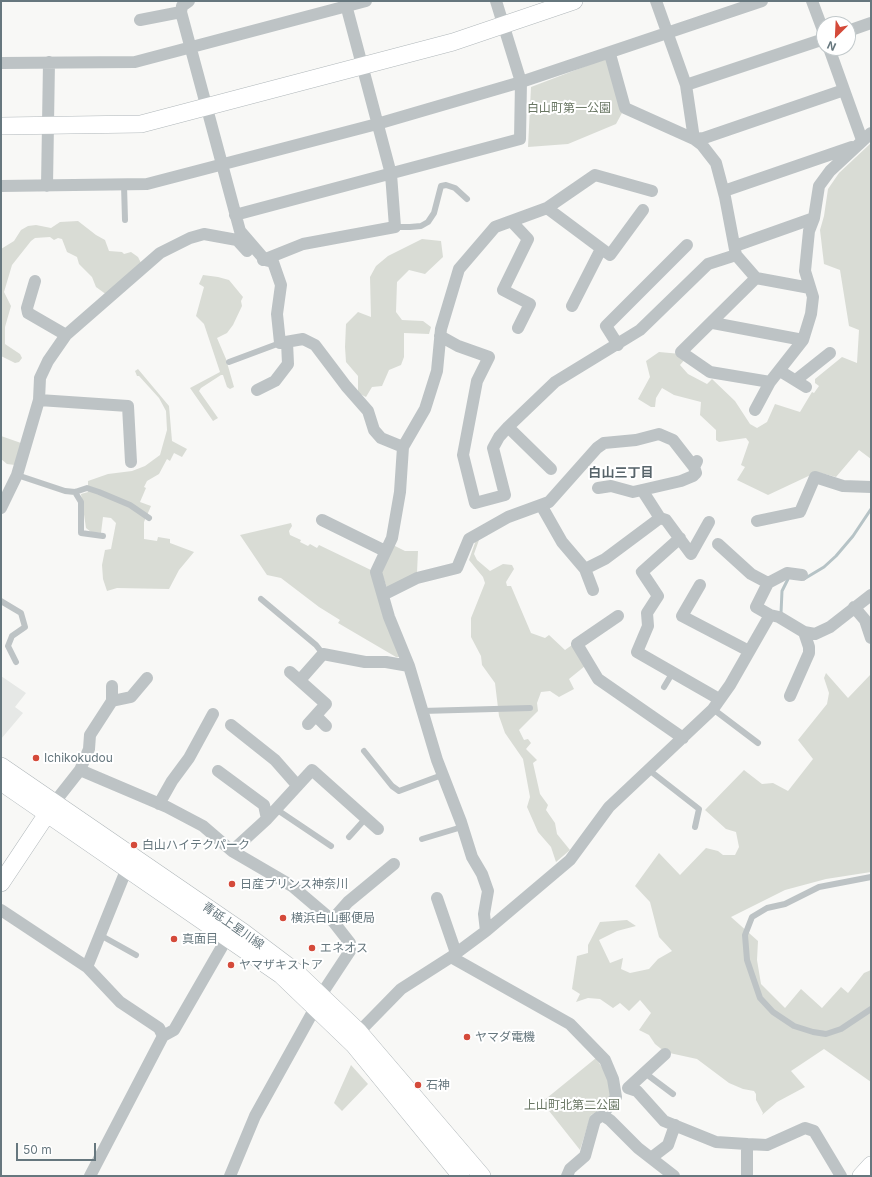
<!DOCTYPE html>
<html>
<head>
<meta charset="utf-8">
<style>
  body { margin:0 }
  #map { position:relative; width:872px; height:1177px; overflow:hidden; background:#f8f8f6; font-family:Inter,sans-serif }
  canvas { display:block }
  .frame { position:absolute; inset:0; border:2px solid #66777e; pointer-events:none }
  .north { position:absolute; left:816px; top:16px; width:40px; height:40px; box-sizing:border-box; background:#fff; border:1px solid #c2c9cb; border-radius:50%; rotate:204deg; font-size:11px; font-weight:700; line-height:16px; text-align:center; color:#66777e }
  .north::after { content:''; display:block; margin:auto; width:14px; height:18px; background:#d44a3a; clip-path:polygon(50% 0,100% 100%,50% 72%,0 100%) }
  .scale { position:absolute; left:16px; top:1143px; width:80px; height:18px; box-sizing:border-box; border:2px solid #66777e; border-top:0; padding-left:5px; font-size:12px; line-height:14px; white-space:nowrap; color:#66777e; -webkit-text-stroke:3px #fff; paint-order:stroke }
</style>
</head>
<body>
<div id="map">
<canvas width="872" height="1177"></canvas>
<div class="frame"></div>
<div class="north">N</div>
<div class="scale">50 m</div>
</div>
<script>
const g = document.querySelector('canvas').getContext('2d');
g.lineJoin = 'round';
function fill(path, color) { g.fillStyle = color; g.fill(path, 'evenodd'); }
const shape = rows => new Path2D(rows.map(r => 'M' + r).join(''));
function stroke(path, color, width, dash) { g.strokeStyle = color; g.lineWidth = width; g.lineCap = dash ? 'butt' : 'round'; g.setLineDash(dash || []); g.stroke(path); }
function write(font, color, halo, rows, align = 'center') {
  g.font = font + ' Inter,"Noto Sans JP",sans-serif'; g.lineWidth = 4; g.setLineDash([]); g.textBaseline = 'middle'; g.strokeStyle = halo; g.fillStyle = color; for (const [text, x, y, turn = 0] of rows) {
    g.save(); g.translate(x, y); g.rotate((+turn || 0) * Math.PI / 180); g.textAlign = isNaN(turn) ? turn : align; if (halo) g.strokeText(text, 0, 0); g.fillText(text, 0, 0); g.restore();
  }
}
const built = shape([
  [1,676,26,693,15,707,23,713,1,739]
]);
const green = shape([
  [607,58,622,113,616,124,568,144,528,147,531,87],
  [871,143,871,459,859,450,836,477,817,472,768,495,737,480,745,467,741,465,749,442,746,438,719,442,716,440,716,430,700,415,701,402,674,395,662,388,656,398,655,407,651,407,638,399,650,377,646,361,659,352,681,354,686,358,680,365,688,374,707,384,712,379,735,401,750,424,757,428,767,422,775,404,800,412,812,392,814,393,819,386,815,383,815,379,842,357,857,363,859,330,849,326,840,270,824,264,820,230,824,216,828,189,839,173],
  [78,221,96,235,105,240,109,251,122,252,124,254,131,252,138,257,141,263,107,295,96,287,92,277,79,264,77,257,67,252,62,239,58,238,54,240,50,237,35,238,31,241,12,265,4,292,11,306,5,327,5,344,20,354,22,358,19,362,15,363,1,356,1,249,14,241,21,230,28,226,36,225,51,228,60,222],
  [422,239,441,241,443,257,425,274,409,270,397,282,396,312,402,320,423,321,431,327,429,334,404,333,404,357,401,365,389,370,382,386,372,387,366,397,358,393,358,376,346,362,345,347,346,324,358,312,371,317,370,277,376,266,388,256],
  [203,275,218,277,229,280,243,297,241,301,242,306,233,325,227,333,217,338,226,359,234,387,230,389,227,387,223,375,221,375,201,388,199,391,218,418,213,421,190,388,220,372,204,324,196,316,204,287,199,284],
  [138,369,169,406,172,441,187,449,182,457,174,453,170,461,167,459,159,474,147,481,144,487,146,488,140,502,151,506,144,522,144,539,157,541,158,537,170,539,170,543,194,552,179,570,169,589,117,588,107,591,103,579,102,565,105,550,111,549,116,523,111,518,103,517,101,533,91,532,86,528,81,494,88,492,88,481,108,474,132,471,145,466,160,455,167,430,166,411,159,398,139,376,137,376,135,371],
  [1,436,21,443,15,465,7,464,1,459],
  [291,523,292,526,289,531,290,535,301,540,300,542,308,546,310,544,317,548,319,545,373,571,400,657,396,657,338,623,340,620,319,607,281,578,267,575,240,535],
  [476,540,479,540,474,554,477,560,490,571,503,564,512,565,514,569,506,582,507,586,511,586,531,633,545,638,549,635,565,650,572,645,585,666,569,679,574,689,559,697,550,691,541,692,537,703,538,711,519,730,524,740,528,739,531,743,526,749,537,760,533,763,540,794,548,805,546,810,555,823,557,834,570,850,556,862,551,847,538,832,527,807,530,797,523,759,505,733,499,716,495,683,482,665,481,656,471,637,471,618,485,583,483,577,469,560],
  [393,545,405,551,418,551,417,573,387,588,381,571],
  [826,673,848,698,871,674,871,872,826,879,785,890,731,917,758,941,757,960,761,984,785,1008,801,989,822,1008,841,987,848,993,864,973,871,970,871,1082,824,1049,791,1071,805,1087,777,1102,762,1115,763,1113,756,1100,756,1094,754,1091,743,1089,729,1083,697,1059,665,1052,655,1044,649,1035,639,1030,651,1013,640,1000,629,1011,620,1003,613,1008,600,999,588,998,576,1002,580,994,572,989,577,956,588,953,588,945,600,922,627,920,636,926,617,931,599,940,610,963,623,958,621,969,630,973,649,969,658,959,672,951,659,937,650,902,635,886,659,853,680,875,706,848,718,851,723,855,735,855,739,847,736,832,726,829,705,810,744,770,762,784,773,783,788,791,813,759,798,740,827,704,829,693,824,678],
  [596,1058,610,1080,612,1094,597,1112,591,1115,580,1150,542,1102],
  [351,1065,368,1084,342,1111,334,1103]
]);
const stream = shape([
  [804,579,824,567,836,556,853,536,871,509],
  [781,613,782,591,788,579]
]);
const lane = shape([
  [124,185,125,220],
  [395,227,410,227,421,226,428,222,434,213,441,186,446,185,455,188,467,199],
  [229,362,280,343],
  [17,475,65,491,75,492,87,488,99,492,130,505,149,518],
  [75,492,81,502,81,533,103,536],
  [261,599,316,645,323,654],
  [1,601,21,613,25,627,12,636,8,646,16,662],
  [664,687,673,672],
  [713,709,758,743],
  [422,711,530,708],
  [364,751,392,786,399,791,442,775],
  [649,770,699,809,695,827],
  [276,809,331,846],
  [349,837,366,818],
  [422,839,462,827],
  [871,877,819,887,785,904,767,908,752,917,745,935,747,960,760,998,773,1012,794,1026,813,1032,826,1034,841,1029,871,1009],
  [100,935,136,955],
  [645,1073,673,1094]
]);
const street = shape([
  [189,1,182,6,181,12,240,231,265,260,273,262,281,285,277,314,280,343,303,339,315,345,346,386,368,411,374,430,381,438,403,447,400,492,392,538,376,572,389,617,409,666,437,760,461,822,472,857,482,874,488,891,484,914,486,931,451,957,401,989,354,1037],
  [656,1,686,85,694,139,704,138,844,90],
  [812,1,824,33],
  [140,20,181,12],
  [848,31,871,23],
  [829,48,862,140],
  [610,54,625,108,694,139,702,145,716,163,725,197,736,255,756,278,810,288],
  [1,63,135,62,366,1],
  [686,85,824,39],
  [1,186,147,184,377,124,521,82,762,1],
  [47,186,49,62],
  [724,191,852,147],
  [547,208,610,255,643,210],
  [235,215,520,139,521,82,496,1],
  [512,222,528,239,503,290,530,304,518,328],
  [735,246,814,218],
  [263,260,303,244,395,227,391,174,345,1],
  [756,278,681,352,710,372,770,382],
  [35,281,27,308,28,313,66,335],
  [572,306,601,249],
  [713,323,803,340],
  [440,336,458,346,489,357,477,381,463,455,475,503,505,495,493,448,499,437,508,427,555,382,640,330,708,264,736,255],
  [618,345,606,326,687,245],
  [780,371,806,387],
  [796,380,830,353],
  [257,390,275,381,288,364,287,342],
  [39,400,128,406,131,462],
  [755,410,770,382,803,340,811,314,813,297,805,271,809,231,814,218,819,186,830,171,871,133],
  [508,427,551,469],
  [403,447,425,409,437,371,441,329,459,269,495,227,547,208,595,175,652,191],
  [598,488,611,486,633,492,642,490,681,481,693,476,696,473,694,467],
  [541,505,562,542,585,569,593,590],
  [1,508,17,475,39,400,40,378,48,361,66,335,160,253,190,238,204,234,237,240,247,251],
  [660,518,666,520,691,554,709,522],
  [322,520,385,551],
  [757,521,800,512,815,477,843,486,871,487],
  [680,538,642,572,658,596,647,613,648,626,637,652,719,699],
  [718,544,751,574,768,583],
  [585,569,605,559,660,518,642,490],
  [700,585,682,616,749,651],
  [383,595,417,578,457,568,469,539,508,517,549,502,597,448,604,443,636,440,659,434,673,440,694,467,697,461],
  [854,607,865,620,871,638],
  [770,615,756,607,768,583,787,573,802,575],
  [618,616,577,644,598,679,683,738],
  [290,672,326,704,308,724],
  [300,680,323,654,365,662,386,662,409,666],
  [790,696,809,653,809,647,804,632],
  [112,701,131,697,147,678],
  [316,716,326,726],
  [231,725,275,760,297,785],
  [80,770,167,807,203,826,232,851,292,886,332,920],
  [218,771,264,805,267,819],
  [54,803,80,770,89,749,90,735,112,701,112,686],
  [159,804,172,781,189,758,213,714],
  [232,851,267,819,312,770,378,829],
  [437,898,456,953],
  [1,910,87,967,120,1002,159,1028,163,1036],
  [486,931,570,860,609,807,713,709,730,685,770,615,779,617,804,632,815,634,830,627,871,595],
  [451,957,570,1024,605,1060,613,1079,616,1097,602,1115,610,1120,638,1148,674,1176],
  [87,967,127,868],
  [321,995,350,951,350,943,332,920,348,902,394,864],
  [665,1054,628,1088,637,1091,664,1121,716,1142,747,1144,747,1176],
  [747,1144,767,1145,805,1128,814,1131,841,1176],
  [651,1158,668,1145,675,1125],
  [90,1176,163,1036,174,1030,227,938],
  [230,1176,255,1116,315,1008],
  [567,1176,570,1169,585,1156,595,1120,602,1115]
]);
const secondary = shape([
  [1,126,141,124,453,42,574,1],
  [1,766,243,932,296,972,359,1032,482,1176],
  [1,782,281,975,354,1045,461,1176],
  [1,883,53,805],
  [861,1176,871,1165]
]);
const markers = [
  [36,758,4,"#d44a3a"],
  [134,845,4,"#d44a3a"],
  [232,884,4,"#d44a3a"],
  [283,918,4,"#d44a3a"],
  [174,939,4,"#d44a3a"],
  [312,948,4,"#d44a3a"],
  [231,965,4,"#d44a3a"],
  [467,1037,4,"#d44a3a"],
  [418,1085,4,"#d44a3a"]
];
const parkNames = [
  ["白山町第一公園",569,108],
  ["上山町北第二公園",572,1105]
];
const poiNames = [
  ["Ichikokudou",44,758],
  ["白山ハイテクパーク",142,845],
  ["日産プリンス神奈川",240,884],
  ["横浜白山郵便局",291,918],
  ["真面目",182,939],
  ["エネオス",320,948],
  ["ヤマザキストア",239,965],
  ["ヤマダ電機",475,1037],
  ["石神",426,1085]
];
const streetNames = [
  ["青砥上星川線",233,926,35]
];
const neighbourhoodNames = [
  ["白山三丁目",621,473]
];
fill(built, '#e6e8e6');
fill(green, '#d9dcd5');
stroke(stream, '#b6c3c6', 3);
stroke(secondary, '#b0b7ba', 18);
stroke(lane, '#bdc3c5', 6);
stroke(street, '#bdc3c5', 12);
stroke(secondary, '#fff', 17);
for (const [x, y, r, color] of markers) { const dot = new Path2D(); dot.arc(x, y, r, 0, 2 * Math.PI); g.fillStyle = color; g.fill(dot); stroke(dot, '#fff', 1.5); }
write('12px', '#6a7764', '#fff', parkNames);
write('12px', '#66777e', '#fff', poiNames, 'left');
write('12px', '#66777e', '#fff', streetNames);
write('bold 13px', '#57646a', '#fff', neighbourhoodNames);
</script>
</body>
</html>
